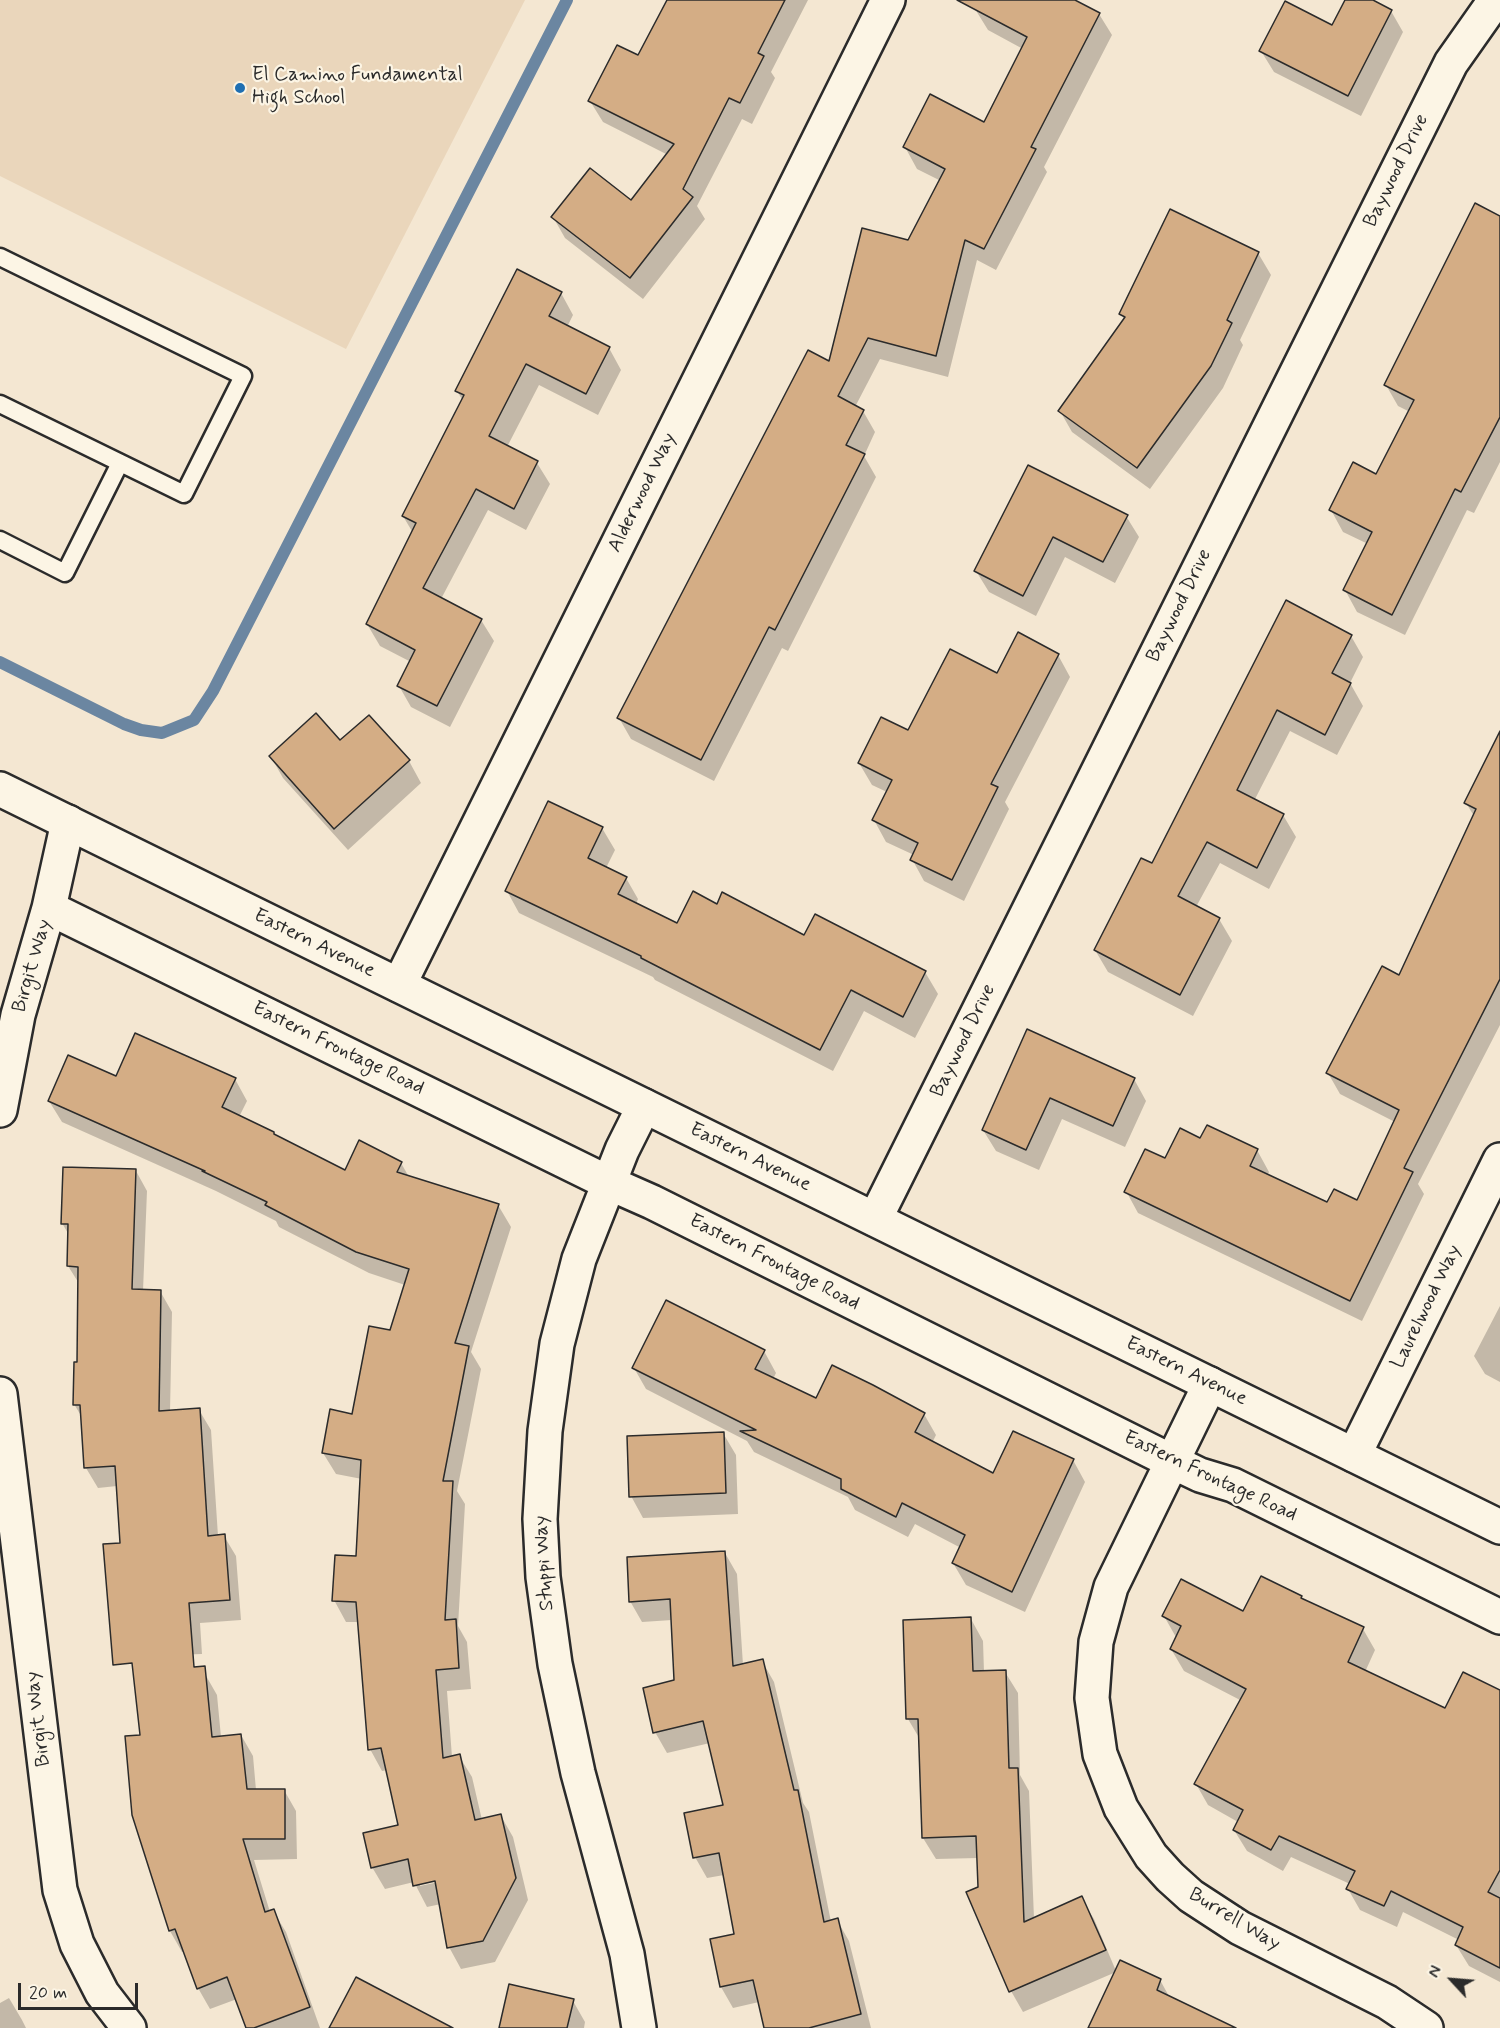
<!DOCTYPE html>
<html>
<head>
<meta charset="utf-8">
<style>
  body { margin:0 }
  #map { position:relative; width:1500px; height:2028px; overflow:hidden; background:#f4e7d2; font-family:Mynerve,sans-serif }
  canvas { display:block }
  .north { position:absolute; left:1422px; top:1950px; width:60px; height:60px; -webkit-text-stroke:4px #fcf5e5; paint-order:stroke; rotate:296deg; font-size:16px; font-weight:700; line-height:24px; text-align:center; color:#2b2b2b }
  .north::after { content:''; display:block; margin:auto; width:21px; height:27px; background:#2b2b2b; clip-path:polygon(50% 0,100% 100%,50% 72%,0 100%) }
  .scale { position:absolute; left:18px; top:1983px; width:120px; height:27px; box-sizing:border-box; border:3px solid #2b2b2b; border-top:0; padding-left:8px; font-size:18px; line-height:21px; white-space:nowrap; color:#2b2b2b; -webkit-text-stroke:4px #fcf5e5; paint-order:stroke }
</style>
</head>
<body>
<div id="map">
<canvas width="1500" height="2028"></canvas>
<div class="north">N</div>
<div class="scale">20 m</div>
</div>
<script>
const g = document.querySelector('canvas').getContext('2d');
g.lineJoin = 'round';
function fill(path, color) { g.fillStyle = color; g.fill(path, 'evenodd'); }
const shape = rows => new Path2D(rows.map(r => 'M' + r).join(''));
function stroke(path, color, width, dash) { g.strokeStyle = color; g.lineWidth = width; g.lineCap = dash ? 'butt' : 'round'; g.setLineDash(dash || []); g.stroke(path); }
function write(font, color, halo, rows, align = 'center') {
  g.font = font + ' Mynerve,sans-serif'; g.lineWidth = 4.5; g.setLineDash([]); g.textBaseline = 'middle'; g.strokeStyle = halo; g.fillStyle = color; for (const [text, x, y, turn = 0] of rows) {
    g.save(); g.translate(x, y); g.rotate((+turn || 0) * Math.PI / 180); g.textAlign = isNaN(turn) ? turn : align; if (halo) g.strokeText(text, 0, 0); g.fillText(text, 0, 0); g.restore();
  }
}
const built = shape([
  [0,0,525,0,346,349,0,176]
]);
const shadow = shape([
  [679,0,808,0,771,72,775,78,752,124,742,119,697,206,705,219,643,299,565,238,553,217,631,202,668,155,603,122,590,101,639,57],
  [980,0,1072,0,1099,14,1112,35,1044,167,1047,172,996,270,977,260,948,377,880,359,855,407,863,411,875,432,864,456,876,477,788,651,782,648,714,781,631,739,619,718,830,363,909,242,941,181,917,169,905,147,984,124,1023,49,988,30,975,9],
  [1347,0,1370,0,1391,11,1403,32,1361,116,1274,72,1261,51,1333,27],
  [1500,217,1500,462,1474,513,1467,510,1405,635,1357,612,1345,590,1368,544,1343,532,1331,510,1377,476,1410,412,1398,406,1386,385],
  [1258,253,1271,275,1240,340,1243,345,1223,388,1150,489,1072,432,1060,411,1125,320,1121,314],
  [561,293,573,315,567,327,609,348,621,370,598,415,539,385,507,447,537,463,550,484,526,530,488,510,441,599,481,620,494,641,450,727,411,707,399,686,411,662,380,646,367,624,413,533,403,516,463,401,457,391],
  [1029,467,1126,516,1139,537,1115,583,1065,557,1036,616,989,592,976,571],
  [1287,602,1351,636,1363,657,1350,683,1363,706,1337,755,1290,731,1254,801,1283,815,1296,837,1269,889,1220,863,1196,907,1219,919,1232,941,1193,1016,1108,972,1095,950,1153,865],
  [1058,655,1070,677,1005,802,1009,809,964,901,924,881,912,859,914,855,886,842,874,820,887,792,872,785,859,763,997,675],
  [369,717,409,761,421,783,348,850,283,778,271,757,340,742],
  [1500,735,1500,1025,1418,1184,1424,1194,1362,1321,1138,1213,1126,1191,1166,1160,1201,1140,1257,1150,1269,1172,1267,1176,1328,1204,1357,1202,1395,1122,1340,1094,1328,1073,1400,977,1474,816,1466,803],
  [602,828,615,850,606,868,626,878,638,899,636,904,678,925,717,906,805,937,815,916,925,972,938,994,915,1038,864,1011,833,1071,655,980,653,977,519,913,507,891],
  [1028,1031,1134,1079,1146,1101,1125,1147,1062,1119,1039,1170,996,1151,983,1130],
  [116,1078,235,1079,247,1101,239,1117,345,1172,401,1163,409,1177,498,1205,511,1227,471,1352,481,1369,457,1491,465,1504,458,1626,467,1642,471,1689,447,1691,452,1757,459,1756,472,1777,482,1820,501,1816,513,1837,528,1900,495,1962,461,1969,449,1947,441,1904,427,1907,414,1882,385,1889,372,1867,400,1826,388,1770,382,1771,370,1749,360,1622,346,1622,334,1600,357,1558,362,1479,336,1474,323,1453,353,1415,391,1332,405,1285,369,1273,279,1227,276,1221,216,1191,62,1122,49,1101],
  [442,1878,443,1881,420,1886,420,1883],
  [136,1171,147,1191,143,1291,160,1291,172,1312,170,1412,199,1410,211,1430,218,1536,224,1536,236,1556,241,1620,200,1623,202,1654,124,1657,121,1544,117,1486,98,1488,86,1468,83,1419,74,1404,79,1363,80,1285,68,1266,69,1235,62,1223],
  [1500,1306,1500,1382,1485,1374,1474,1356],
  [764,1351,776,1373,773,1379,817,1400,924,1414,936,1435,932,1443,994,1475,1073,1460,1085,1482,1025,1612,966,1585,953,1563,961,1548,915,1524,908,1537,855,1510,848,1497,754,1452,747,1441,646,1389,634,1368],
  [723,1433,736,1455,738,1514,643,1518,631,1496],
  [725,1553,737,1574,743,1665,762,1661,774,1682,803,1803,809,1812,831,1922,837,1920,849,1941,871,2028,765,2028,759,2002,733,2008,721,1987,711,1940,736,1935,724,1875,707,1878,695,1857,725,1806,710,1743,667,1753,655,1732,676,1682,672,1620,642,1622,630,1601],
  [1302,1600,1363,1629,1375,1650,1365,1672,1446,1710,1500,1692,1500,1982,1469,1966,1456,1945,1459,1940,1403,1912,1397,1927,1360,1910,1348,1889,1350,1884,1291,1857,1283,1871,1247,1851,1234,1830,1238,1822,1208,1805,1196,1784,1242,1701,1184,1671,1171,1649,1177,1639,1164,1616,1243,1613],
  [971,1619,983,1641,984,1672,1005,1672,1018,1693,1020,1775,1029,1791,1034,1919,1081,1898,1094,1919,1116,1971,1160,1980,1170,1998,1233,2028,1089,2028,1116,1972,1023,2012,1011,1991,979,1888,978,1858,936,1859,923,1838,921,1741,908,1719],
  [205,1674,217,1695,221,1737,241,1735,253,1756,256,1790,284,1790,296,1811,297,1859,254,1860,270,1912,273,1911,286,1932,320,2028,247,2028,237,1999,210,2009,198,1988,185,1951,182,1952,170,1931,134,1815,141,1736],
  [9,1998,22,2020,26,2028,0,2028,0,2003],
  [573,2001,585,2022,584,2028,500,2028]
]);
const stream = shape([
  [0,662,124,724,141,730,162,733,194,720,213,691,567,0]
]);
const building = shape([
  [667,0,785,0,758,53,764,56,740,103,729,98,683,189,693,197,630,278,551,217,590,168,631,200,674,144,588,101,617,45,638,55,667,0],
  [957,0,1075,0,1100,13,1031,147,1036,149,984,249,965,240,936,356,868,338,838,396,864,410,846,445,865,454,775,630,769,627,701,760,617,718,808,350,829,361,862,228,908,240,945,169,903,147,930,94,984,122,1027,37,957,0],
  [1345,0,1373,0,1392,10,1348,96,1259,51,1285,1,1332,25,1345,0],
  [1475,203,1500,216,1500,417,1461,492,1455,489,1392,615,1343,590,1372,532,1329,510,1353,462,1376,474,1414,400,1384,385,1475,203],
  [1170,209,1259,252,1227,320,1232,323,1211,366,1137,468,1058,411,1125,317,1119,314,1170,209],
  [517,269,562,292,549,316,610,347,586,394,526,364,489,436,538,461,514,509,476,489,423,588,482,619,437,706,397,686,415,650,366,624,416,523,402,516,464,395,455,391,517,269],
  [1028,465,1128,515,1103,562,1053,537,1023,596,974,571,1028,465],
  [1286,600,1352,635,1332,673,1351,683,1325,735,1277,710,1237,790,1284,814,1257,868,1207,842,1178,896,1220,918,1180,995,1094,950,1141,858,1152,863,1286,600],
  [1018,632,1059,654,991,784,998,787,952,880,910,860,918,843,872,820,892,780,858,763,881,717,908,730,950,649,997,673,1018,632],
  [316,713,340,740,369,715,410,760,334,829,269,756,316,713],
  [1500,731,1500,979,1404,1168,1413,1172,1350,1301,1124,1192,1145,1149,1165,1158,1180,1128,1200,1138,1207,1125,1258,1149,1250,1166,1327,1202,1334,1189,1357,1200,1399,1110,1326,1073,1382,966,1399,975,1476,809,1464,803,1500,731],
  [548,801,603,827,588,858,627,877,618,894,677,923,693,891,717,904,722,892,804,935,815,914,926,971,903,1017,851,990,820,1050,641,958,641,956,505,891,548,801],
  [1027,1029,1135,1078,1113,1126,1050,1098,1026,1150,982,1130,1027,1029],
  [135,1033,236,1078,222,1107,274,1132,274,1134,345,1170,359,1140,402,1162,397,1172,499,1204,455,1343,469,1346,443,1481,453,1481,445,1620,456,1619,459,1668,436,1670,443,1758,460,1754,475,1820,501,1814,516,1878,483,1941,447,1948,435,1881,413,1886,408,1859,371,1868,363,1833,398,1825,381,1748,368,1750,356,1602,332,1601,335,1555,356,1556,361,1460,322,1453,330,1409,352,1414,369,1326,390,1330,409,1269,356,1252,265,1205,267,1202,202,1171,205,1171,48,1101,68,1055,116,1076,135,1033],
  [63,1167,136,1169,132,1289,161,1290,159,1411,200,1408,208,1536,225,1534,230,1600,189,1603,194,1667,205,1666,212,1737,241,1734,247,1789,285,1789,285,1839,243,1839,265,1912,274,1909,310,2007,254,2028,246,2028,227,1977,197,1989,175,1929,169,1931,132,1815,125,1736,140,1735,132,1663,113,1665,103,1544,120,1543,115,1466,84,1468,80,1405,73,1405,74,1362,77,1362,78,1267,67,1266,68,1224,61,1224,63,1167],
  [666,1300,765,1350,755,1369,816,1398,832,1365,873,1385,925,1413,915,1432,993,1473,1013,1431,1074,1459,1012,1592,952,1563,965,1535,902,1503,896,1517,841,1489,841,1479,740,1431,756,1430,632,1368,666,1300],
  [724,1432,726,1493,629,1497,627,1436,724,1432],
  [725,1551,733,1666,763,1659,794,1790,798,1790,824,1922,838,1918,861,2014,809,2028,764,2028,753,1980,720,1987,710,1939,734,1934,719,1853,693,1858,684,1813,723,1805,703,1721,653,1733,643,1688,674,1680,670,1599,629,1602,627,1557,725,1551],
  [1261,1576,1302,1596,1301,1598,1364,1627,1348,1662,1445,1708,1463,1672,1500,1690,1500,1870,1488,1892,1500,1898,1500,1968,1455,1945,1463,1927,1391,1891,1384,1906,1346,1889,1355,1871,1279,1836,1271,1850,1233,1830,1243,1810,1194,1784,1246,1689,1170,1649,1181,1626,1162,1616,1181,1579,1243,1611,1261,1576],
  [971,1617,973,1671,1006,1670,1009,1768,1018,1768,1024,1922,1082,1896,1106,1950,1009,1992,966,1892,978,1887,976,1836,922,1838,918,1719,906,1719,903,1620,971,1617],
  [1120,1960,1161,1979,1157,1990,1236,2028,1088,2028,1120,1960],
  [356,1977,453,2028,329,2028,356,1977],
  [509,1984,574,1999,567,2028,499,2028,509,1984]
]);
const lane = shape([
  [0,257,243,376,184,494,0,404],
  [0,540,65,573,120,463]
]);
const street = shape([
  [49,908,609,1183,652,1202,1173,1462,1200,1475,1233,1485,1500,1617],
  [399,985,888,0],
  [0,1110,18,1015,49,908,68,822],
  [875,1219,1451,63,1489,9,1498,0],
  [1210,1384,1111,1587,1096,1642,1092,1698,1100,1754,1121,1808,1151,1856,1170,1877,1191,1896,1240,1928,1387,2002,1426,2028],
  [0,1394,60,1890,77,1944,102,1993,129,2028],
  [1354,1455,1500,1160],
  [639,2028,627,1954,578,1773,555,1664,543,1577,540,1519,545,1431,557,1344,579,1259,622,1150,644,1106]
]);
const secondary = shape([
  [0,789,1500,1527]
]);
const markers = [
  [240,88,6,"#1f6fb2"]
];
const poiNames = [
  ["El Camino Fundamental",252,76],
  ["High School",252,99]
];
const streetNames = [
  ["Baywood Drive",1397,171,-64],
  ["Alderwood Way",643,493,-64],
  ["Baywood Drive",1180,606,-64],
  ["Eastern Avenue",314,944,26],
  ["Birgit Way",33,966,-74],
  ["Baywood Drive",964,1041,-64],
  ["Eastern Frontage Road",338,1049,26],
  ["Eastern Avenue",750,1158,26],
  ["Eastern Frontage Road",774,1263,27],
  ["Laurelwood Way",1427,1307,-64],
  ["Eastern Avenue",1186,1372,26],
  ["Eastern Frontage Road",1210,1477,25],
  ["Stuppi Way",545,1563,-94],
  ["Birgit Way",39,1719,-97],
  ["Burrell Way",1234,1920,31]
];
fill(built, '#ead6bb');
fill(shadow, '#0003');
stroke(stream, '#6b86a1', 12);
fill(building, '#d4ad85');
stroke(building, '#2b2b2b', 1.5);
stroke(lane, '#2b2b2b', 21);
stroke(street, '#2b2b2b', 38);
stroke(secondary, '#2b2b2b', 38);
stroke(lane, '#fcf5e5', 16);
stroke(street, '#fcf5e5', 33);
stroke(secondary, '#fcf5e5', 33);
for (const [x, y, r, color] of markers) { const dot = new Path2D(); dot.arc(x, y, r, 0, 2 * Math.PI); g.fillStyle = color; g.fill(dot); stroke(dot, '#fcf5e5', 2); }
write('20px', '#2b2b2b', '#fcf5e5', poiNames, 'left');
write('20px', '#2b2b2b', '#fcf5e5', streetNames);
</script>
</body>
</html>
